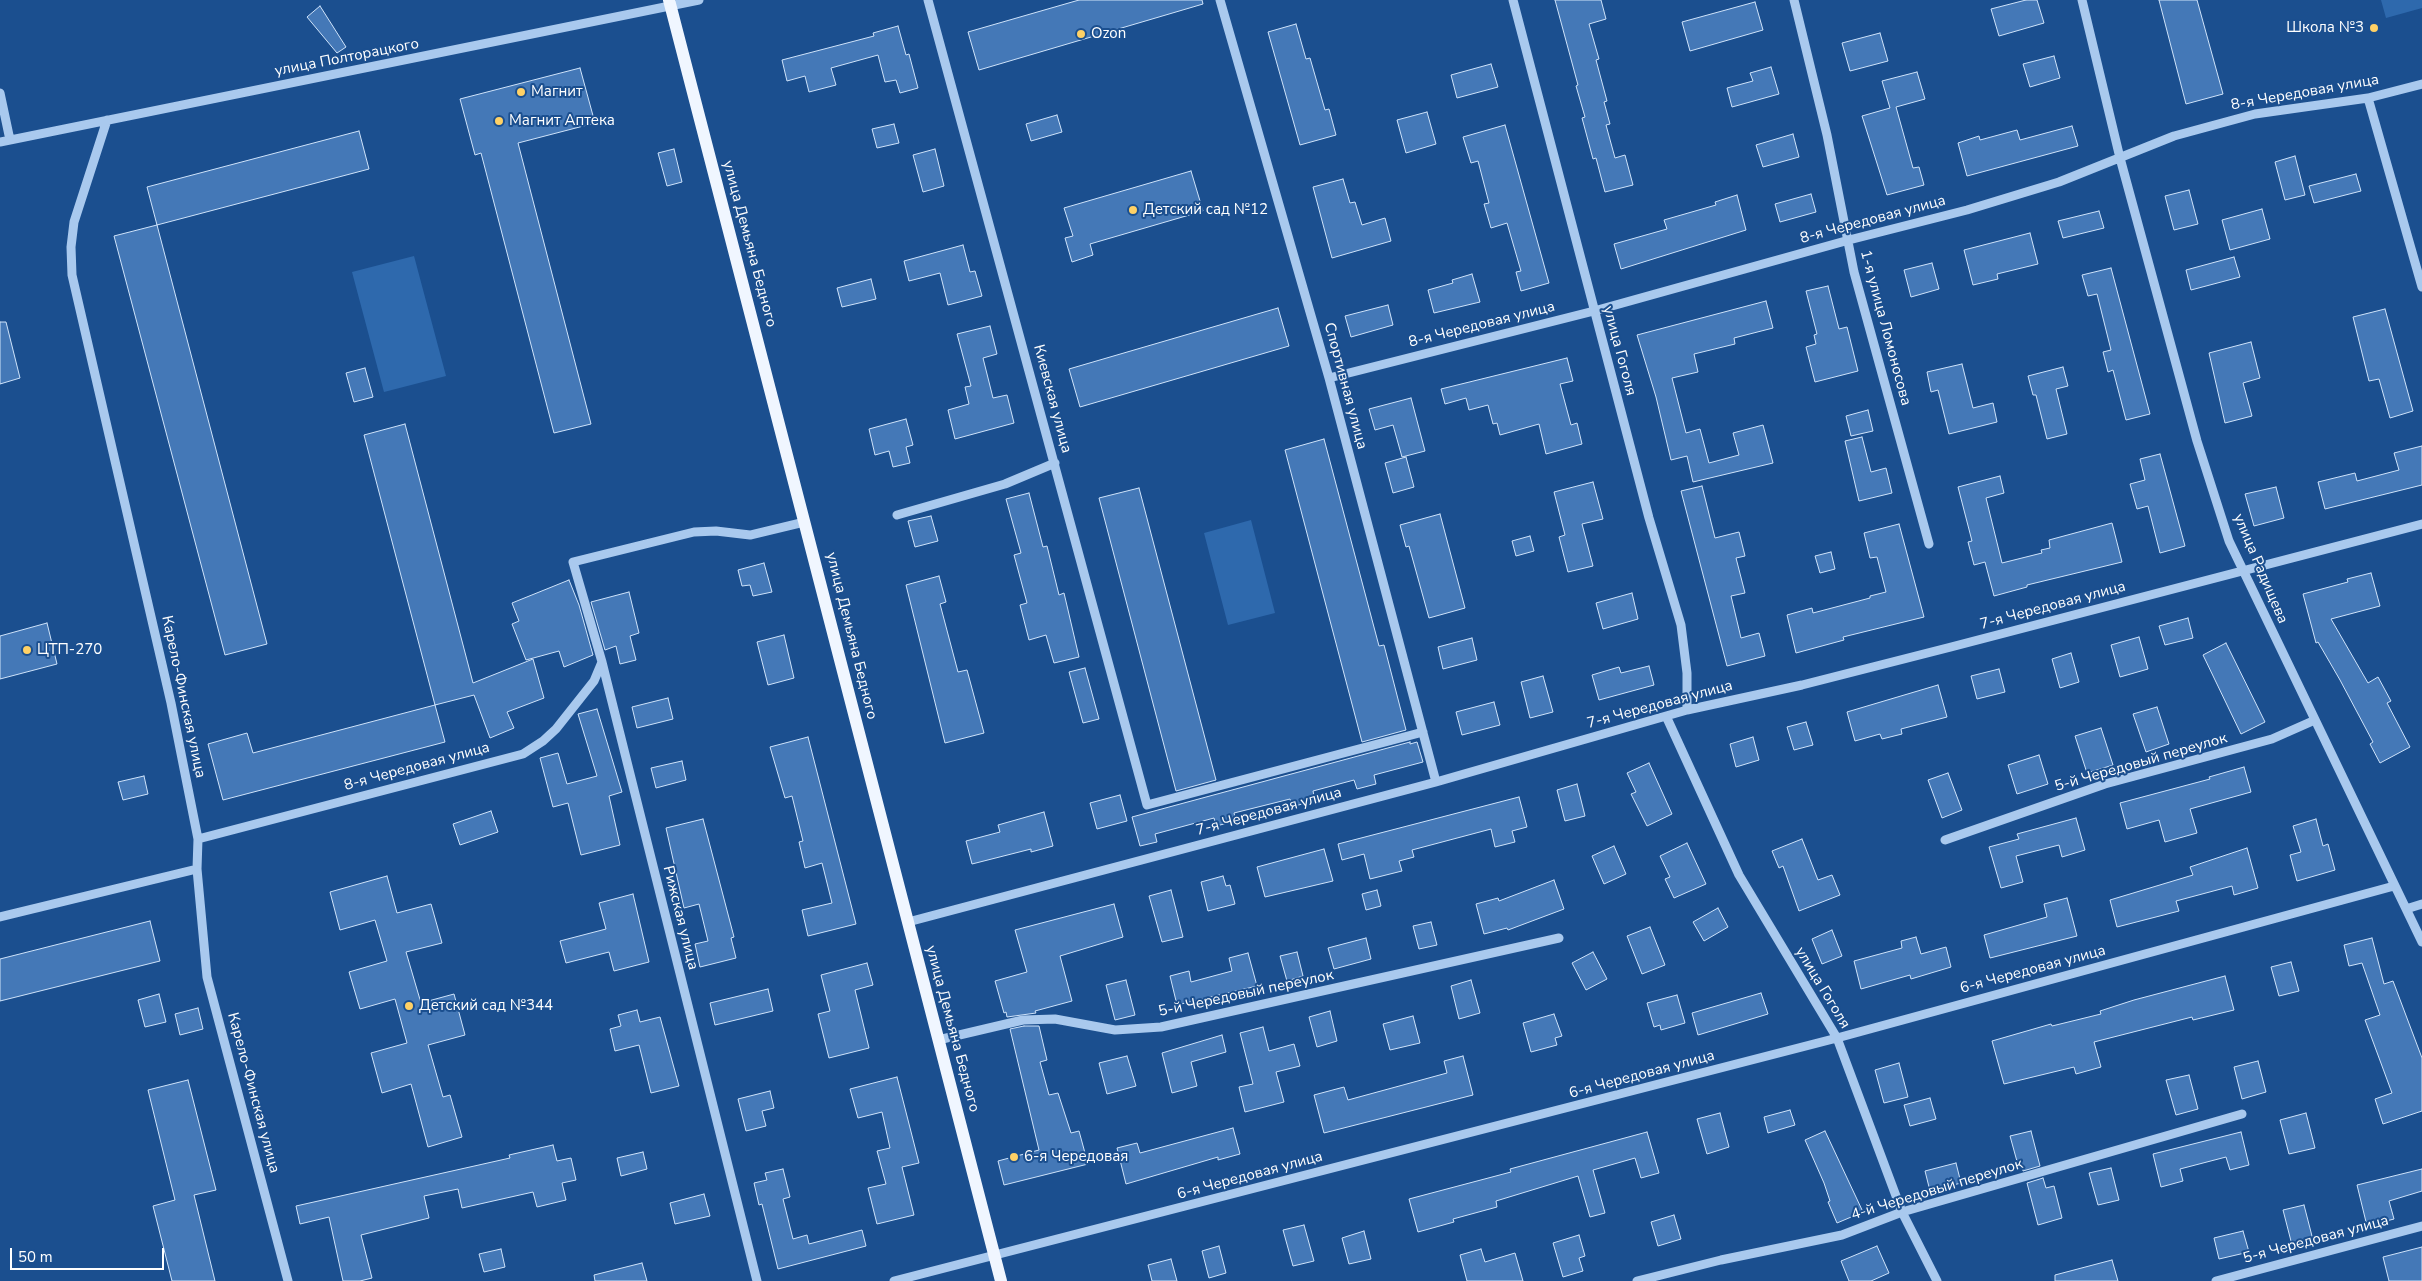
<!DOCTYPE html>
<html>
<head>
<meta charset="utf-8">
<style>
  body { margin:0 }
  #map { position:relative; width:2422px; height:1281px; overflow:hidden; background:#1b4f8f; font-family:"Nunito Sans",sans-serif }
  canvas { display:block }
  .scale { position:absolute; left:10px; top:1248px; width:154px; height:22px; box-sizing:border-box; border:2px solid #fff; border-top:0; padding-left:6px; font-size:15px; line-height:18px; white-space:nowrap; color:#fff; -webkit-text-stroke:4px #1b4f8f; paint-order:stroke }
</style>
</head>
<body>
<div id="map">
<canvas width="2422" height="1281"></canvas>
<div class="scale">50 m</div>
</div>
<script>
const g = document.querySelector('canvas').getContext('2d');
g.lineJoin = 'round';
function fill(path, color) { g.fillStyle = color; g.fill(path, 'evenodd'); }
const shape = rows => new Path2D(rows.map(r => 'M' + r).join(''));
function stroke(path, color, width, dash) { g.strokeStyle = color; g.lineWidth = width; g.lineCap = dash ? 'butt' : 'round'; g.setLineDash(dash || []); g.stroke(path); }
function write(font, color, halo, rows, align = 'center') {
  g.font = font + ' "Nunito Sans",sans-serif'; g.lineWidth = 4; g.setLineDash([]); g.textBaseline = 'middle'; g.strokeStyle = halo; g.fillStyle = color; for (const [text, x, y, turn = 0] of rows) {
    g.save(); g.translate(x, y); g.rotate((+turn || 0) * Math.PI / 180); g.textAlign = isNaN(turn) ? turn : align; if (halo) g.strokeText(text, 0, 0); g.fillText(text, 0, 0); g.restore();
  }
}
const green = shape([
  [2381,0,2422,0,2422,8,2386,18],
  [414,256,446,376,384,392,352,272],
  [1251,520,1275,613,1228,625,1204,533]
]);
const building = shape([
  [1079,0,1202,0,1203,4,979,70,968,32,1079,0],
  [1555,0,1601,0,1606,19,1589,24,1599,59,1596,60,1607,101,1604,102,1610,124,1606,125,1615,158,1625,155,1633,185,1605,192,1596,158,1593,159,1582,118,1585,117,1576,86,1578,85,1555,0],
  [2026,0,2037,0,2044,23,1999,36,1991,9,2026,0],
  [2159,0,2197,0,2223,94,2186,104,2159,0],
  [1755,2,1763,30,1690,51,1682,22,1755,2],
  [320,6,346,47,337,53,307,17,320,6],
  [1296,24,1306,59,1310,58,1325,110,1329,109,1336,135,1300,145,1268,32,1296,24],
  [898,26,906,55,909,54,918,88,900,93,896,80,885,82,878,55,831,68,836,85,809,92,805,76,787,81,782,60,874,36,873,33,898,26],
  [1880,33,1888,61,1850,71,1842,43,1880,33],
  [2054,56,2060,78,2030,87,2023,64,2054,56],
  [1491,64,1498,87,1457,98,1451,75,1491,64],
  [1771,67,1779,94,1732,107,1727,88,1753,81,1750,73,1771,67],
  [580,68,595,123,518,143,591,424,554,433,481,153,475,155,460,99,580,68],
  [1917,72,1925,99,1896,107,1913,168,1919,167,1924,185,1887,195,1862,116,1890,108,1882,81,1917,72],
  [1427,112,1436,144,1406,153,1397,120,1427,112],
  [1057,115,1062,132,1031,141,1026,124,1057,115],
  [894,124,899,143,877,148,872,129,894,124],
  [1505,125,1549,283,1521,291,1516,272,1521,271,1507,223,1491,228,1484,204,1489,203,1478,161,1471,163,1463,137,1505,125],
  [2072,126,2078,146,1967,176,1958,143,1979,136,1980,140,2017,130,2020,140,2072,126],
  [359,131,369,169,157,225,147,187,359,131],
  [1793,134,1799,157,1763,167,1756,145,1793,134],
  [674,149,682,182,667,186,658,153,674,149],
  [935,149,944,186,923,192,913,155,935,149],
  [2295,156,2305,195,2285,200,2275,162,2295,156],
  [1191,171,1203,211,1090,244,1093,255,1072,262,1065,238,1073,236,1064,208,1191,171],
  [2356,174,2361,191,2314,203,2309,186,2356,174],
  [1343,179,1350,203,1355,202,1362,225,1385,218,1391,241,1332,258,1313,187,1343,179],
  [2189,190,2198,224,2174,230,2165,196,2189,190],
  [1811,194,1816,212,1780,222,1775,204,1811,194],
  [1737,195,1746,230,1621,269,1614,244,1667,229,1664,220,1716,205,1715,202,1737,195],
  [2262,209,2270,239,2230,250,2222,220,2262,209],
  [2099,211,2104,228,2063,238,2058,221,2099,211],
  [157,225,267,644,225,655,114,236,157,225],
  [2030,233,2038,264,1997,274,1998,279,1973,285,1964,250,2030,233],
  [963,245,970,272,975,271,982,296,948,305,940,273,909,281,904,261,963,245],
  [2234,257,2240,277,2191,290,2186,270,2234,257],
  [1932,263,1939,289,1911,297,1904,270,1932,263],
  [2111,268,2150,414,2126,420,2113,370,2108,372,2103,352,2111,350,2097,294,2088,296,2082,275,2111,268],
  [1472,274,1480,302,1434,313,1428,290,1453,283,1452,280,1472,274],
  [871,279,876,299,842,307,837,288,871,279],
  [1828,286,1839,329,1847,327,1858,371,1815,382,1806,347,1816,344,1814,335,1817,334,1806,291,1828,286],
  [1766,301,1773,328,1734,338,1735,344,1694,354,1698,372,1672,378,1686,433,1700,429,1709,463,1739,455,1733,433,1763,425,1773,463,1693,482,1687,456,1671,460,1656,397,1637,335,1766,301],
  [1388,305,1393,325,1351,337,1345,316,1388,305],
  [1278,308,1289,346,1080,407,1069,369,1278,308],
  [2385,309,2413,411,2390,418,2379,379,2369,381,2353,317,2385,309],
  [0,322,6,322,20,378,0,384,0,322],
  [990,326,997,354,983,358,993,398,1007,395,1014,423,955,439,948,410,969,404,965,387,971,386,957,334,990,326],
  [2251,342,2260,378,2243,383,2252,416,2225,423,2209,353,2251,342],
  [1567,358,1573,381,1560,384,1571,425,1577,423,1582,444,1546,454,1539,424,1500,435,1497,423,1493,424,1488,405,1469,410,1466,398,1445,404,1441,389,1567,358],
  [1962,364,1973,408,1993,403,1997,422,1949,434,1938,390,1931,392,1927,372,1962,364],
  [2063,367,2068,386,2056,389,2067,434,2047,439,2036,395,2033,395,2028,376,2063,367],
  [365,368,373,397,354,402,346,373,365,368],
  [1411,398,1425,451,1402,457,1393,425,1375,430,1369,409,1411,398],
  [1868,410,1873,431,1851,436,1846,416,1868,410],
  [906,419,913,445,906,447,910,463,893,467,889,451,875,455,869,429,906,419],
  [405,424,473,683,533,659,544,698,507,712,514,728,490,738,474,695,435,705,364,435,405,424],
  [1862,437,1871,472,1886,468,1892,493,1859,501,1845,441,1862,437],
  [1324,439,1379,646,1384,645,1406,730,1362,742,1285,450,1324,439],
  [2422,446,2422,485,2325,509,2318,482,2355,473,2357,481,2399,470,2394,453,2422,446],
  [2160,454,2185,546,2160,553,2148,506,2137,509,2130,484,2145,480,2140,459,2160,454],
  [1406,457,1414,487,1393,493,1385,463,1406,457],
  [2000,476,2004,493,1986,498,2002,563,2042,553,2041,550,2050,548,2049,540,2112,523,2122,562,2027,585,2027,587,1994,596,1985,562,1974,565,1968,542,1972,541,1958,487,2000,476],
  [1593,482,1603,519,1582,524,1593,566,1568,572,1559,537,1565,535,1554,492,1593,482],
  [1702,486,1715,538,1739,532,1745,556,1736,558,1745,593,1731,596,1741,638,1759,633,1765,656,1727,666,1681,491,1702,486],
  [2276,487,2284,518,2254,526,2245,494,2276,487],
  [1139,488,1216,780,1176,791,1099,498,1139,488],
  [1029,493,1043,547,1047,546,1059,595,1064,593,1079,657,1054,663,1046,635,1029,640,1020,605,1027,603,1014,555,1021,553,1006,499,1029,493],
  [1440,514,1465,608,1429,618,1409,546,1406,547,1400,525,1440,514],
  [931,516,938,541,915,547,908,521,931,516],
  [1899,524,1924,617,1843,637,1844,640,1796,653,1787,615,1812,608,1813,613,1870,598,1870,596,1886,592,1877,557,1870,558,1864,533,1899,524],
  [1530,536,1534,551,1516,556,1512,541,1530,536],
  [1831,552,1835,569,1820,573,1815,556,1831,552],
  [764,563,772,592,753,596,750,585,742,586,738,570,764,563],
  [2371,573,2380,606,2331,619,2368,683,2378,677,2391,701,2387,703,2410,747,2380,763,2370,744,2373,742,2340,680,2318,642,2316,643,2303,594,2348,582,2347,579,2371,573],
  [939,576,946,602,940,604,958,672,967,670,984,733,945,743,906,585,939,576],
  [569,580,579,605,593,655,564,667,559,651,526,660,512,624,519,621,512,603,569,580],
  [629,592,639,633,630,636,636,660,620,664,616,646,605,650,591,602,629,592],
  [1632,593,1638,619,1603,629,1596,603,1632,593],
  [2188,618,2193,638,2165,645,2159,626,2188,618],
  [47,623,57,664,0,679,0,636,47,623],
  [784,635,794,678,768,685,757,642,784,635],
  [2139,637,2148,669,2120,677,2111,645,2139,637],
  [1472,638,1477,660,1443,669,1438,647,1472,638],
  [2226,643,2265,722,2241,734,2203,655,2226,643],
  [2071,653,2079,682,2060,688,2052,659,2071,653],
  [1649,666,1654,685,1599,700,1592,675,1619,667,1621,673,1649,666],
  [1085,668,1099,719,1083,723,1069,672,1085,668],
  [1999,669,2005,692,1977,699,1971,676,1999,669],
  [1543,676,1553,712,1530,718,1521,682,1543,676],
  [1938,685,1947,717,1901,729,1902,734,1882,739,1880,734,1855,741,1847,712,1938,685],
  [668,698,673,719,637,728,632,707,668,698],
  [1494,702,1500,725,1462,735,1456,712,1494,702],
  [435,705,445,742,223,800,208,744,247,733,253,753,435,705],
  [2157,707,2169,744,2146,752,2133,714,2157,707],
  [597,709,622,792,609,796,620,845,581,855,568,803,553,807,540,758,558,753,567,784,597,776,578,714,597,709],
  [1806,722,1813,745,1794,750,1787,727,1806,722],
  [2101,728,2113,765,2087,773,2075,736,2101,728],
  [808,737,856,924,808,936,802,910,832,903,822,863,805,868,799,842,803,841,792,796,785,798,770,747,808,737],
  [1753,737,1759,760,1736,767,1730,744,1753,737],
  [1410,742,1410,744,1417,742,1423,762,1374,775,1376,784,1357,789,1354,780,1313,791,1315,800,1292,807,1290,799,1234,813,1236,821,1216,826,1214,818,1155,834,1157,842,1140,846,1132,817,1410,742],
  [2039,755,2048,784,2017,794,2008,765,2039,755],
  [682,761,686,780,656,788,651,768,682,761],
  [1649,763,1672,814,1647,826,1631,794,1636,792,1627,773,1649,763],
  [2244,767,2251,792,2190,809,2197,833,2165,842,2159,820,2127,829,2120,803,2210,779,2209,777,2244,767],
  [1948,773,1962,810,1942,818,1928,780,1948,773],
  [144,776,148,794,123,800,118,782,144,776],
  [1577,784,1585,816,1565,821,1557,790,1577,784],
  [1120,795,1127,821,1097,829,1090,803,1120,795],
  [1519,797,1527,827,1512,831,1515,842,1495,847,1491,829,1412,850,1414,857,1399,861,1402,871,1370,879,1364,854,1342,860,1338,844,1519,797],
  [491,811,498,832,460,845,453,824,491,811],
  [1044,812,1053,846,1031,852,1031,849,972,864,966,841,1000,832,998,825,1044,812],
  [2076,818,2085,850,2062,857,2059,845,2016,856,2023,882,2001,888,1989,847,2019,839,2017,834,2076,818],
  [703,819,734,937,731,938,736,958,700,967,695,944,708,941,699,904,684,908,666,828,703,819],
  [2316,819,2323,846,2328,844,2335,870,2297,881,2290,855,2301,852,2293,826,2316,819],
  [1802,839,1818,880,1832,875,1840,895,1799,911,1783,866,1779,868,1772,851,1802,839],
  [1687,843,1706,884,1674,898,1665,879,1670,877,1660,856,1687,843],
  [1614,846,1626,874,1604,884,1592,856,1614,846],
  [2247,848,2258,888,2234,895,2232,886,2176,901,2179,911,2117,927,2110,900,2193,875,2190,867,2247,848],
  [1324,849,1333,881,1265,897,1257,867,1324,849],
  [387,876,397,913,431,904,442,943,406,952,421,1003,454,994,465,1035,428,1045,443,1097,450,1095,462,1137,428,1147,411,1084,382,1093,371,1053,407,1043,395,999,360,1009,349,972,387,961,375,920,340,930,330,892,387,876],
  [1223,876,1226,886,1230,885,1235,904,1208,911,1201,882,1223,876],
  [1554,880,1564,909,1508,930,1507,928,1484,934,1476,904,1498,898,1499,901,1554,880],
  [1171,890,1183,937,1162,942,1149,896,1171,890],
  [1377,890,1381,906,1366,910,1362,894,1377,890],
  [633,894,649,962,614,971,609,952,566,963,560,941,606,929,599,903,633,894],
  [2067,898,2077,936,1990,958,1984,935,2047,917,2044,904,2067,898],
  [1114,904,1123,937,1060,956,1072,1001,1035,1011,1036,1013,1007,1017,1006,1012,1004,1013,995,981,1027,972,1015,930,1114,904],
  [1718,908,1728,927,1704,941,1693,922,1718,908],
  [150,921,160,961,0,1001,0,959,150,921],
  [1431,922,1437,945,1419,949,1413,926,1431,922],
  [1650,927,1665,965,1642,974,1627,936,1650,927],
  [1832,930,1842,956,1822,964,1812,939,1832,930],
  [1916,937,1921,954,1946,947,1951,967,1911,979,1910,975,1861,989,1854,961,1902,948,1901,941,1916,937],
  [1366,938,1371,959,1334,969,1328,948,1366,938],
  [2372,938,2384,984,2393,981,2422,1058,2422,1111,2383,1124,2375,1099,2392,1093,2365,1020,2380,1015,2362,963,2349,966,2344,945,2372,938],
  [1297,952,1303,976,1287,981,1280,956,1297,952],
  [1593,952,1607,979,1586,990,1572,963,1593,952],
  [1248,953,1257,986,1177,1005,1170,976,1189,971,1191,982,1232,971,1229,958,1248,953],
  [2291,962,2299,991,2279,996,2271,967,2291,962],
  [867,963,873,985,855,990,869,1048,829,1058,818,1014,830,1011,821,975,867,963],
  [2225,976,2234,1010,2193,1020,2192,1017,2094,1042,2101,1067,2076,1074,2074,1067,2004,1084,1992,1041,2051,1024,2052,1026,2101,1014,2100,1011,2134,1000,2225,976],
  [1126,980,1135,1015,1115,1020,1106,985,1126,980],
  [1471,980,1480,1013,1459,1019,1451,986,1471,980],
  [768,989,773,1011,715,1025,710,1003,768,989],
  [1761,993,1768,1014,1698,1035,1692,1013,1761,993],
  [159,994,166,1022,145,1027,138,1000,159,994],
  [1677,995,1685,1023,1661,1030,1660,1025,1654,1027,1647,1003,1677,995],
  [198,1008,203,1029,180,1035,175,1014,198,1008],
  [637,1010,640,1022,660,1017,679,1086,651,1093,639,1045,615,1051,610,1029,621,1026,618,1015,637,1010],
  [1330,1011,1337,1041,1317,1047,1309,1017,1330,1011],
  [1554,1014,1562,1036,1555,1038,1557,1045,1531,1052,1523,1023,1554,1014],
  [1413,1016,1420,1043,1390,1050,1383,1024,1413,1016],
  [1024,1026,1039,1026,1047,1060,1040,1062,1049,1095,1058,1093,1071,1133,1079,1131,1088,1164,1004,1185,998,1161,1039,1150,1010,1029,1024,1026],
  [1263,1027,1269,1051,1294,1044,1300,1066,1276,1072,1284,1102,1245,1112,1239,1087,1253,1084,1240,1033,1263,1027],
  [1222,1035,1226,1052,1191,1062,1197,1086,1172,1093,1162,1053,1222,1035],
  [1127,1056,1136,1086,1107,1094,1099,1063,1127,1056],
  [1463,1056,1473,1095,1324,1133,1314,1095,1344,1087,1348,1100,1447,1073,1444,1061,1463,1056],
  [2258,1061,2266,1092,2242,1099,2234,1067,2258,1061],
  [1899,1063,1908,1097,1884,1103,1875,1070,1899,1063],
  [2189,1075,2198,1109,2176,1115,2166,1080,2189,1075],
  [897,1077,919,1163,902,1167,914,1215,877,1224,868,1188,886,1184,877,1151,890,1148,882,1112,858,1118,850,1089,897,1077],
  [188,1080,216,1190,194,1195,215,1281,172,1281,153,1206,175,1200,148,1090,188,1080],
  [770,1091,774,1108,762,1111,766,1126,746,1131,738,1099,770,1091],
  [1930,1098,1936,1119,1910,1126,1904,1105,1930,1098],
  [1790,1110,1795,1125,1768,1133,1764,1117,1790,1110],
  [1720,1113,1729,1147,1707,1154,1697,1119,1720,1113],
  [2306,1113,2315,1148,2289,1154,2280,1120,2306,1113],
  [1233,1128,1240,1154,1218,1160,1218,1157,1126,1184,1117,1148,1137,1143,1140,1153,1233,1128],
  [1825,1131,1863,1212,1837,1223,1828,1202,1830,1201,1824,1183,1805,1140,1825,1131],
  [2031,1131,2040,1166,2023,1171,2022,1164,2018,1165,2010,1136,2031,1131],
  [1647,1132,1659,1173,1641,1178,1635,1158,1593,1170,1605,1213,1590,1217,1578,1176,1496,1201,1497,1207,1453,1219,1454,1222,1418,1232,1409,1199,1511,1172,1510,1169,1647,1132],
  [2241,1132,2249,1165,2230,1170,2226,1157,2180,1169,2183,1181,2161,1187,2153,1154,2241,1132],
  [553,1145,557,1161,571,1158,576,1180,562,1183,566,1200,537,1207,533,1192,462,1208,458,1189,424,1196,429,1218,361,1235,372,1278,360,1281,343,1281,329,1217,300,1224,296,1206,510,1158,509,1155,553,1145],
  [643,1152,647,1169,621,1176,617,1158,643,1152],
  [1956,1163,1961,1183,1930,1191,1925,1171,1956,1163],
  [2111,1168,2119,1200,2098,1205,2089,1173,2111,1168],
  [783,1169,790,1197,783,1199,793,1239,807,1235,809,1244,862,1230,866,1246,778,1269,762,1204,759,1205,754,1183,767,1180,765,1173,783,1169],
  [2422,1169,2422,1191,2389,1201,2394,1219,2367,1226,2357,1185,2422,1169],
  [2043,1178,2046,1188,2054,1186,2062,1218,2038,1225,2027,1183,2043,1178],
  [704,1194,710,1216,675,1224,670,1203,704,1194],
  [2304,1205,2313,1240,2292,1245,2283,1210,2304,1205],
  [1674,1215,1681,1239,1658,1246,1651,1222,1674,1215],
  [1304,1225,1314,1261,1293,1266,1283,1230,1304,1225],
  [1364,1231,1371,1259,1349,1264,1342,1238,1364,1231],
  [2243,1231,2249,1252,2219,1259,2214,1238,2243,1231],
  [1579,1235,1585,1256,1579,1258,1583,1271,1563,1277,1553,1243,1579,1235],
  [1219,1246,1226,1273,1209,1278,1202,1251,1219,1246],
  [1877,1246,1889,1273,1871,1281,1849,1281,1841,1261,1877,1246],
  [2422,1247,2422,1281,2389,1281,2383,1257,2422,1247],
  [501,1249,505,1267,484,1272,479,1254,501,1249],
  [1481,1249,1485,1262,1515,1253,1523,1281,1467,1281,1460,1255,1481,1249],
  [1171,1259,1177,1281,1152,1281,1148,1265,1171,1259],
  [2112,1260,2118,1281,2055,1281,2055,1275,2112,1260],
  [642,1263,647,1281,595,1281,594,1275,642,1263]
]);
const minor = shape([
  [928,0,1147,805,1423,732],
  [1220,0,1329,378,1436,782],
  [1513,0,1649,518,1681,625,1687,673,1687,710],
  [1794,0,1827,135,1854,272,1929,544],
  [2082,0,2120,158,2197,441,2229,541,2422,942],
  [0,93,10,140],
  [2368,98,2422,287],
  [107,120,74,222,71,247,72,275,171,703,198,839,197,869,207,977,288,1281],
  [0,142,699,0],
  [1329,378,1594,311,1849,240,1967,210,2059,182,2174,136,2255,114,2368,98,2422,84],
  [897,515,1005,484,1055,463],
  [1666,716,1739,875,1837,1038,1902,1212,1937,1281],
  [198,839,523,754,543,741,556,729,594,681,602,662],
  [1945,840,2105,784,2272,739,2315,720],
  [2406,909,2422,904],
  [0,917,197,869],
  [908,922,1436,782,1687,710,1802,685,1951,647,2422,524],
  [938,1040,1023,1020,1055,1019,1115,1030,1161,1027,1559,938],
  [757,1281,602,662,573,562,694,532,716,531,750,535,804,522],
  [894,1281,1837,1038,2394,886],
  [1637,1281,1721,1260,1842,1235,1902,1212,2242,1114],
  [2216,1281,2422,1226]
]);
const major = shape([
  [669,0,1001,1281]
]);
const markers = [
  [2374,28,5,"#ffd166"],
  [1081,34,5,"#ffd166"],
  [521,92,5,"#ffd166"],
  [499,121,5,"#ffd166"],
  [1133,210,5,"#ffd166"],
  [27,650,5,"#ffd166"],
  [409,1006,5,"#ffd166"],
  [1014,1157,5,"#ffd166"]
];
const poiNames = [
  ["Школа №3",2364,28,"right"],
  ["Ozon",1091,34],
  ["Магнит",531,92],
  ["Магнит Аптека",509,121],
  ["Детский сад №12",1143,210],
  ["ЦТП-270",37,650],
  ["Детский сад №344",419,1006],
  ["6-я Чередовая",1024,1157]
];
const streetNames = [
  ["улица Полторацкого",347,58,-11],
  ["8-я Чередовая улица",2305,93,-10],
  ["8-я Чередовая улица",1873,220,-15],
  ["улица Демьяна Бедного",749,244,75],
  ["8-я Чередовая улица",1482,325,-14],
  ["1-я улица Ломоносова",1885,328,75],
  ["улица Гоголя",1619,351,75],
  ["Спортивная улица",1345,386,75],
  ["Киевская улица",1052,399,75],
  ["улица Радищева",2260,569,67],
  ["7-я Чередовая улица",2053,606,-15],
  ["улица Демьяна Бедного",851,636,76],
  ["Карело-Финская улица",183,697,78],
  ["7-я Чередовая улица",1660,705,-15],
  ["5-й Чередовый переулок",2141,763,-16],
  ["8-я Чередовая улица",417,767,-15],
  ["7-я Чередовая улица",1269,812,-15],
  ["Рижская улица",680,918,76],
  ["6-я Чередовая улица",2033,970,-15],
  ["улица Гоголя",1822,988,59],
  ["5-й Чередовый переулок",1246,994,-12],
  ["улица Демьяна Бедного",952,1029,75],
  ["6-я Чередовая улица",1642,1075,-15],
  ["Карело-Финская улица",253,1093,75],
  ["6-я Чередовая улица",1250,1176,-15],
  ["4-й Чередовый переулок",1937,1190,-17],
  ["5-я Чередовая улица",2316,1240,-15]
];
fill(green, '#2e69ad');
fill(building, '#4478b7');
stroke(building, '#cfe3fa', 1);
stroke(minor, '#a9c9ee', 9);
stroke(major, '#f0f6ff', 12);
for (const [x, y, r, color] of markers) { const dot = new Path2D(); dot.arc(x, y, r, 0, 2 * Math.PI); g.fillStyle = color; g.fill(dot); stroke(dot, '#1b4f8f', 2); }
write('15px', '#fff', '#1b4f8f', poiNames, 'left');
write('15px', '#fff', '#1b4f8f', streetNames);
</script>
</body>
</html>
